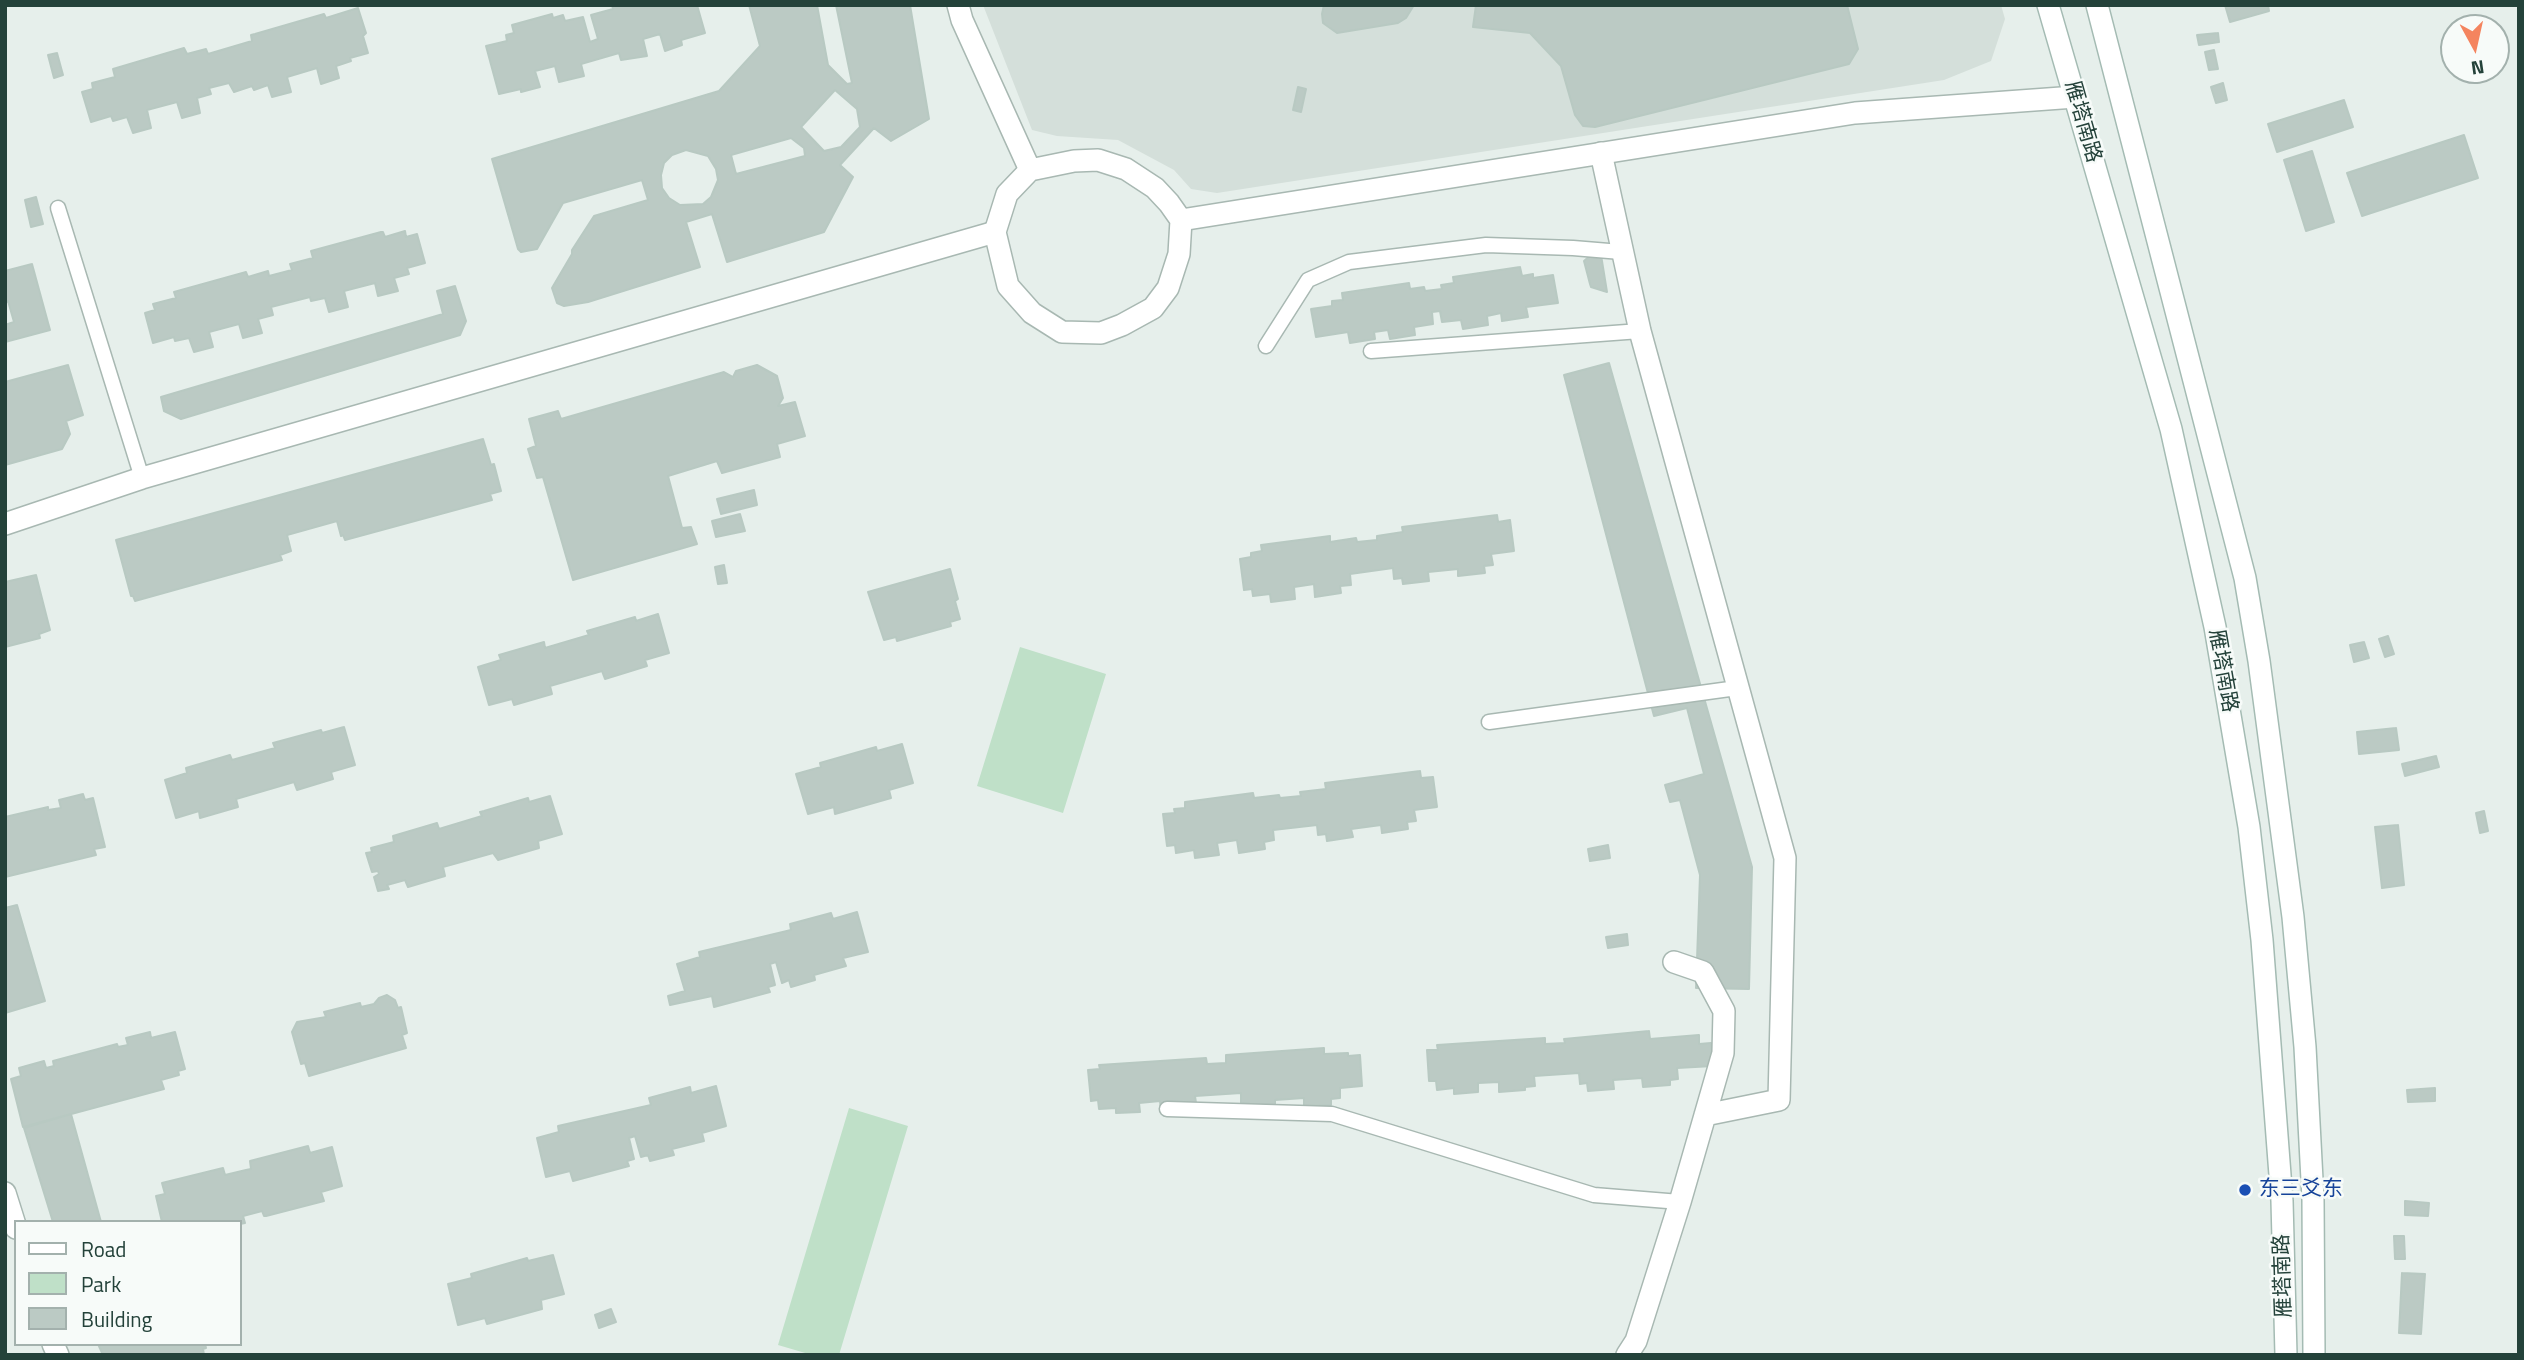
<!DOCTYPE html>
<html>
<head>
<meta charset="utf-8">
<style>
  body { margin:0 }
  #map { position:relative; width:2524px; height:1360px; overflow:hidden; background:#e6efeb; font-family:"Titillium Web",sans-serif }
  canvas { display:block }
  .frame { position:absolute; inset:0; border:7px solid #24423a; pointer-events:none }
  .legend { position:absolute; left:14px; top:1220px; width:228px; height:126px; box-sizing:border-box; background:#f7fbf9; border:2px solid #a3b1ad; margin:0; padding:9px 12px; list-style:none; font-size:21px; color:#24423a }
  .legend li { display:flex; align-items:center; gap:14px; height:35px }
  .legend b { width:35px; border:2px solid #a3b1ad }
  .north { position:absolute; left:2440px; top:14px; width:70px; height:70px; box-sizing:border-box; background:#f7fbf9; border:2px solid #a3b1ad; border-radius:50%; rotate:172deg; font-size:19px; font-weight:700; line-height:28px; text-align:center; color:#24423a }
  .north::after { content:''; display:block; margin:auto; width:24px; height:32px; background:#f4845f; clip-path:polygon(50% 0,100% 100%,50% 72%,0 100%) }
</style>
</head>
<body>
<div id="map">
<canvas width="2524" height="1360"></canvas>
<div class="frame"></div>
<ul class="legend">
<li><b style="height:9px;background:#fff"></b>Road</li>
<li><b style="height:19px;background:#bfe0c8"></b>Park</li>
<li><b style="height:19px;background:#bbcac4"></b>Building</li>
</ul>
<div class="north">N</div>
</div>
<script>
const g = document.querySelector('canvas').getContext('2d');
g.lineJoin = 'round';
function fill(path, color) { g.fillStyle = color; g.fill(path, 'evenodd'); }
const shape = rows => new Path2D(rows.map(r => 'M' + r).join(''));
function stroke(path, color, width, dash) { g.strokeStyle = color; g.lineWidth = width; g.lineCap = dash ? 'butt' : 'round'; g.setLineDash(dash || []); g.stroke(path); }
function write(font, color, halo, rows, align = 'center') {
  g.font = font + ' "Titillium Web","Noto Sans SC",sans-serif'; g.lineWidth = 5; g.setLineDash([]); g.textBaseline = 'middle'; g.strokeStyle = halo; g.fillStyle = color; for (const [text, x, y, turn = 0] of rows) {
    g.save(); g.translate(x, y); g.rotate((+turn || 0) * Math.PI / 180); g.textAlign = isNaN(turn) ? turn : align; if (halo) g.strokeText(text, 0, 0); g.fillText(text, 0, 0); g.restore();
  }
}
const built = shape([
  [983,5,2001,5,2005,19,1991,61,1944,80,1217,193,1191,189,1174,170,1118,140,1057,136,1032,130]
]);
const green = shape([
  [1020,647,1106,674,1063,813,977,786],
  [849,1108,908,1126,839,1355,812,1355,778,1345]
]);
const building = shape([
  [612,5,697,5,705,33,681,40,682,45,665,51,660,34,643,39,647,56,621,60,619,53,581,64,584,76,559,82,555,66,535,71,540,87,521,92,521,89,499,94,486,46,507,41,506,35,514,33,512,25,552,14,553,18,563,15,565,21,583,17,590,42,598,39,591,15,613,9,612,5],
  [749,5,817,5,828,65,847,84,852,83,836,5,910,5,929,119,891,141,874,128,840,165,853,177,824,232,727,262,712,214,686,222,700,267,588,302,564,306,557,303,552,288,572,254,572,250,594,216,648,200,642,180,563,203,537,249,521,252,518,249,492,159,719,91,760,46,749,5],
  [835,90,857,109,860,127,841,147,824,151,801,127,835,90],
  [791,138,804,148,805,156,736,174,731,155,791,138],
  [686,150,708,156,716,169,718,180,711,197,703,204,680,205,669,198,662,188,661,175,664,163,672,155,686,150],
  [1324,5,1414,5,1406,18,1398,23,1337,33,1323,23,1322,14,1324,5],
  [1476,5,1847,5,1858,49,1849,64,1595,127,1583,126,1575,115,1561,66,1530,33,1473,27,1476,5],
  [2225,5,2268,5,2269,11,2230,22,2225,5],
  [358,8,366,33,363,36,368,53,350,58,351,61,336,66,339,78,321,84,317,68,287,77,291,92,272,97,268,85,254,90,252,86,234,92,229,83,209,88,211,94,197,98,200,113,182,118,177,102,147,110,151,128,133,133,127,117,113,121,111,116,91,122,82,92,93,89,92,83,115,77,113,69,184,48,187,54,206,49,208,54,252,41,251,35,255,34,324,14,326,18,358,8],
  [2218,33,2219,42,2199,45,2197,35,2218,33],
  [2214,50,2218,69,2209,70,2205,52,2214,50],
  [57,53,63,75,54,78,48,55,57,53],
  [2223,83,2227,100,2216,103,2211,87,2223,83],
  [1298,87,1306,89,1301,112,1293,110,1298,87],
  [2344,100,2353,127,2277,152,2268,124,2344,100],
  [2464,135,2478,178,2362,216,2347,173,2464,135],
  [2312,151,2334,222,2306,231,2284,160,2312,151],
  [36,197,43,224,31,227,25,200,36,197],
  [405,231,406,237,417,234,425,263,407,268,409,274,394,278,398,291,378,296,375,283,344,291,348,307,329,312,325,298,311,301,310,297,271,307,273,315,258,319,262,333,243,338,239,324,209,332,213,347,194,352,189,338,175,341,174,337,153,343,145,313,155,310,153,304,176,298,174,292,246,272,248,277,268,271,269,276,292,270,290,264,313,258,311,251,381,232,383,232,385,237,405,231],
  [1592,254,1601,255,1607,292,1591,287,1590,284,1584,261,1592,254],
  [32,264,50,330,5,342,5,325,14,322,8,301,5,302,5,271,32,264],
  [1520,267,1522,276,1533,274,1533,278,1553,275,1558,303,1526,307,1528,317,1502,321,1501,313,1487,316,1488,325,1463,329,1461,320,1442,322,1440,311,1432,312,1433,324,1414,327,1415,335,1390,339,1388,330,1374,332,1375,339,1350,343,1348,332,1316,337,1311,309,1332,306,1332,301,1343,300,1342,293,1409,283,1410,289,1424,287,1425,291,1442,289,1441,285,1454,283,1453,277,1520,267],
  [455,286,466,321,460,335,181,419,164,411,161,397,443,314,437,291,455,286],
  [1609,363,1752,867,1749,989,1696,988,1700,875,1680,800,1670,802,1665,785,1704,774,1687,708,1654,716,1564,375,1609,363],
  [68,365,83,415,66,421,70,434,62,449,5,465,5,382,68,365],
  [757,365,777,376,783,398,778,406,795,402,805,436,777,444,780,457,722,473,717,461,668,476,682,528,691,527,697,544,573,580,543,477,537,478,528,449,536,446,529,419,558,411,561,419,724,372,733,377,736,371,757,365],
  [483,439,491,465,494,464,501,491,490,494,492,500,345,540,343,535,341,536,337,521,287,535,291,551,280,555,282,560,135,601,133,596,131,596,116,540,483,439],
  [754,490,757,505,721,514,717,499,754,490],
  [740,514,745,531,716,537,712,521,740,514],
  [1497,515,1498,522,1510,520,1514,551,1491,554,1493,565,1484,566,1485,573,1458,576,1458,569,1428,572,1429,581,1403,584,1402,578,1394,579,1393,568,1350,574,1351,585,1340,586,1341,593,1315,597,1314,584,1294,587,1295,599,1271,602,1270,594,1253,596,1252,589,1244,590,1240,559,1251,557,1251,553,1262,551,1261,545,1330,536,1330,542,1356,538,1357,542,1377,540,1377,536,1403,532,1402,527,1497,515],
  [724,565,727,583,718,584,715,567,724,565],
  [950,569,958,599,955,601,960,619,950,622,951,626,897,641,896,637,884,640,868,592,950,569],
  [36,575,50,630,39,634,40,638,5,647,5,582,36,575],
  [658,614,669,653,645,660,647,666,605,679,602,671,550,686,552,694,514,705,512,699,489,705,478,667,501,660,499,655,544,642,545,648,589,635,587,631,635,617,636,621,658,614],
  [2388,636,2394,654,2385,657,2379,639,2388,636],
  [2364,642,2369,658,2354,662,2350,645,2364,642],
  [344,727,355,765,331,772,333,779,297,790,294,782,236,799,238,807,200,818,199,811,176,818,165,780,187,773,186,768,230,755,232,760,275,748,273,743,321,730,322,733,344,727],
  [2396,728,2399,750,2359,754,2357,732,2396,728],
  [902,744,913,783,889,790,891,798,835,814,834,807,808,814,796,774,821,767,820,763,876,747,877,751,902,744],
  [2436,756,2439,767,2405,776,2402,764,2436,756],
  [1420,771,1421,778,1433,777,1437,807,1414,810,1416,821,1407,822,1408,829,1382,833,1381,825,1351,829,1353,837,1327,841,1326,834,1318,835,1317,825,1273,830,1274,840,1264,842,1265,849,1239,853,1237,840,1217,843,1219,855,1195,858,1194,850,1176,853,1175,845,1167,846,1163,814,1175,813,1174,809,1185,808,1185,802,1253,793,1254,798,1279,795,1280,798,1301,796,1300,792,1326,789,1325,783,1420,771],
  [83,794,85,800,93,798,105,847,94,849,96,855,5,877,5,817,48,807,48,810,61,808,59,800,83,794],
  [550,796,562,834,538,841,539,848,498,860,493,853,443,867,445,876,408,887,405,880,387,885,389,889,378,891,374,877,379,874,378,871,372,872,366,853,372,852,371,848,394,842,393,836,437,823,439,829,482,816,480,812,484,811,528,798,529,802,550,796],
  [2484,811,2488,831,2480,833,2476,813,2484,811],
  [2398,825,2404,885,2382,888,2375,827,2398,825],
  [1608,845,1610,858,1590,861,1588,849,1608,845],
  [17,905,45,1001,5,1013,5,908,17,905],
  [857,912,868,952,843,958,846,966,814,975,815,980,791,987,789,980,782,983,776,962,770,964,775,985,768,987,770,992,714,1007,712,996,670,1005,668,996,685,991,677,964,700,957,699,952,791,930,790,924,831,913,833,919,857,912],
  [1627,934,1628,945,1608,948,1606,937,1627,934],
  [387,995,395,1000,398,1008,401,1007,407,1033,402,1035,406,1048,309,1076,305,1063,301,1064,292,1032,297,1022,326,1017,324,1012,360,1003,361,1007,374,1004,379,998,387,995],
  [1649,1031,1650,1039,1699,1035,1699,1044,1711,1043,1713,1066,1677,1068,1678,1079,1670,1080,1670,1085,1643,1087,1642,1078,1613,1080,1614,1089,1588,1091,1587,1083,1580,1084,1579,1073,1534,1076,1535,1086,1525,1087,1525,1090,1499,1092,1499,1082,1478,1083,1478,1092,1454,1094,1454,1088,1437,1090,1436,1081,1429,1081,1427,1050,1438,1050,1437,1045,1545,1038,1545,1044,1565,1043,1564,1039,1649,1031],
  [150,1032,151,1038,175,1032,185,1069,178,1071,179,1075,161,1080,164,1089,23,1127,11,1079,21,1076,19,1068,44,1061,46,1068,54,1066,53,1061,117,1044,118,1047,128,1045,126,1038,150,1032],
  [1324,1048,1324,1054,1348,1053,1348,1056,1360,1055,1362,1086,1340,1088,1340,1098,1331,1099,1331,1105,1304,1106,1304,1098,1275,1100,1275,1105,1249,1107,1249,1103,1241,1103,1241,1093,1195,1096,1196,1103,1161,1111,1160,1101,1139,1103,1140,1112,1116,1113,1116,1108,1099,1109,1098,1100,1091,1101,1088,1070,1100,1069,1099,1065,1206,1058,1207,1064,1226,1063,1226,1055,1324,1048],
  [716,1086,726,1126,702,1133,704,1141,672,1149,674,1155,650,1161,648,1155,641,1157,635,1136,629,1138,634,1159,627,1161,629,1166,573,1181,570,1171,546,1177,537,1138,559,1132,558,1126,651,1105,649,1098,690,1087,691,1093,716,1086],
  [2435,1088,2435,1101,2408,1102,2407,1090,2435,1088],
  [71,1114,101,1222,53,1222,24,1128,71,1114],
  [308,1146,310,1153,332,1147,342,1186,321,1192,324,1201,266,1216,264,1216,262,1211,243,1216,245,1223,240,1224,240,1222,162,1222,156,1196,165,1194,162,1183,223,1168,225,1175,246,1170,251,1169,250,1161,308,1146],
  [2405,1201,2429,1203,2428,1216,2405,1215,2405,1201],
  [2394,1236,2404,1236,2405,1259,2395,1259,2394,1236],
  [553,1255,564,1294,541,1300,542,1309,487,1324,485,1318,458,1325,448,1284,472,1278,471,1274,527,1258,528,1261,553,1255],
  [2402,1273,2425,1274,2421,1334,2399,1333,2402,1273],
  [611,1309,616,1322,599,1328,595,1315,611,1309],
  [98,1344,205,1344,206,1348,203,1349,204,1355,103,1355,98,1344]
]);
const service = shape([
  [58,208,142,478],
  [1266,346,1308,280,1349,262,1486,245,1573,248,1621,252],
  [1371,351,1640,331],
  [1489,722,1737,688],
  [1167,1109,1332,1114,1594,1195,1680,1202]
]);
const minor = shape([
  [1601,153,1640,331,1785,858,1779,1100,1705,1115],
  [1098,160,1126,169,1155,188,1169,203,1181,220,1179,254,1168,288,1153,308,1122,325,1101,333,1062,332,1032,313,1008,286,995,232,1007,194,1030,170,1074,161,1098,160],
  [5,1193,16,1228],
  [53,1344,58,1355],
  [1627,1355,1636,1341,1680,1202,1723,1053,1724,1011,1703,972,1674,962]
]);
const tertiary = shape([
  [958,5,962,20,1030,170],
  [1181,220,1855,113,2075,97],
  [5,524,142,478,995,232]
]);
const secondary = shape([
  [2048,5,2171,429,2215,627,2249,827,2262,940,2282,1201,2286,1355],
  [2097,5,2245,578,2259,661,2293,917,2305,1047,2313,1199,2314,1355]
]);
const markers = [
  [2245,1190,7,"#1a4fb4"]
];
const streetNames = [
  ["雁塔南路",2082,122,74],
  ["雁塔南路",2222,671,80],
  ["雁塔南路",2284,1276,-92]
];
const transitNames = [
  ["东三爻东",2259,1190]
];
fill(built, '#d4dfda');
fill(green, '#bfe0c8');
fill(building, '#bbcac4');
stroke(building, '#b8c9c2', 2);
stroke(service, '#a8b8b2', 17);
stroke(minor, '#a8b8b2', 24);
stroke(tertiary, '#a8b8b2', 24);
stroke(secondary, '#a4bbb3', 24);
stroke(service, '#fff', 14);
stroke(minor, '#fff', 21);
stroke(tertiary, '#fff', 21);
stroke(secondary, '#fff', 21);
for (const [x, y, r, color] of markers) { const dot = new Path2D(); dot.arc(x, y, r, 0, 2 * Math.PI); g.fillStyle = color; g.fill(dot); stroke(dot, '#f7fbf9', 2.5); }
write('21px', '#24423a', '#f7fbf9', streetNames);
write('21px', '#164399', '#f7fbf9', transitNames, 'left');
</script>
</body>
</html>
